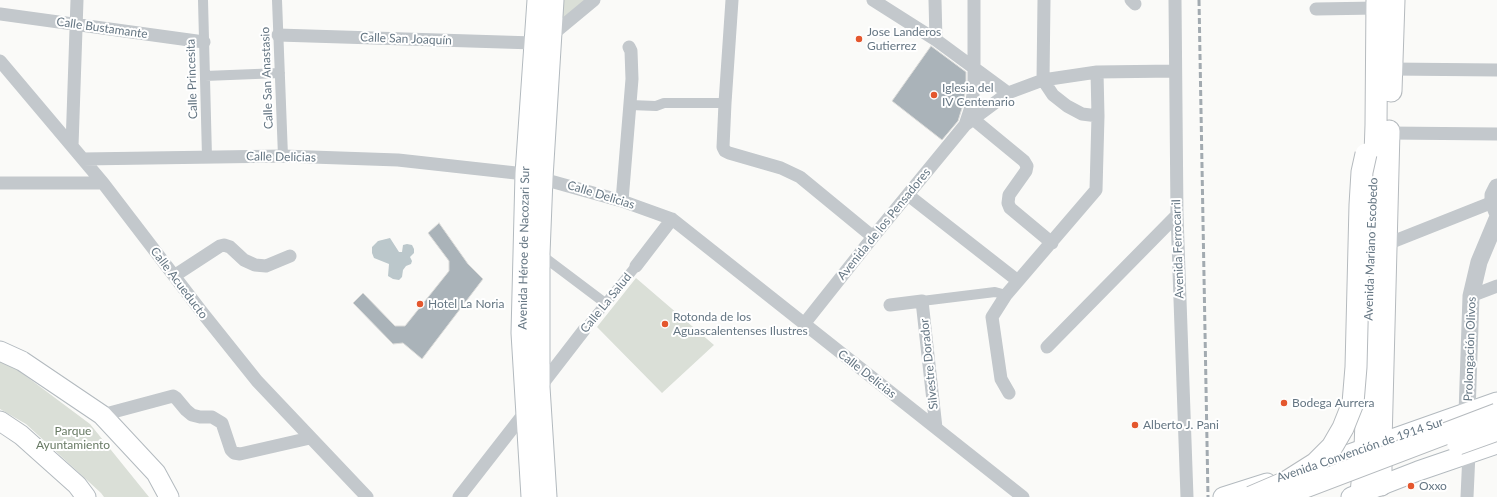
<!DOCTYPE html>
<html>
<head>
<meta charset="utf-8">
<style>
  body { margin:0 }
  canvas { display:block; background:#fafaf8 }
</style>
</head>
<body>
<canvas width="1497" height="497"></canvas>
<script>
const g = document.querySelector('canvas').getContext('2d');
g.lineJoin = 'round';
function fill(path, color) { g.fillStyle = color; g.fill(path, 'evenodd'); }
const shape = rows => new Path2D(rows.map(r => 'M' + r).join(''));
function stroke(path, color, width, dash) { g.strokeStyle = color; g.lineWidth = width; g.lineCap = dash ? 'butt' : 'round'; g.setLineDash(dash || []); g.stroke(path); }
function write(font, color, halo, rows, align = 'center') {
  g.font = font + ' Lato,sans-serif'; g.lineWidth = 4; g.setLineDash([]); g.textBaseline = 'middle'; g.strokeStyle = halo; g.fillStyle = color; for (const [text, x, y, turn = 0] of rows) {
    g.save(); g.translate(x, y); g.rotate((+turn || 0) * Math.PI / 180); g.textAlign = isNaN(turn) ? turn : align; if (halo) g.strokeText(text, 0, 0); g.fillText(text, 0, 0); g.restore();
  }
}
const green = shape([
  [563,0,587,0,563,20],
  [636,278,714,345,662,393,597,327],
  [0,361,15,368,90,424,149,497,104,497,101,493,26,424,0,409]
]);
const water = shape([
  [390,238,399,252,402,252,403,245,407,244,412,245,414,249,414,253,410,257,412,261,411,264,406,266,403,270,402,277,399,280,393,279,388,276,389,264,374,258,372,253,372,247,378,241]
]);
const building = shape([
  [931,46,966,72,966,87,963,105,958,121,942,140,892,101,931,46],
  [439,223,468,264,483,279,422,359,403,343,393,344,353,303,363,293,395,326,405,326,449,271,449,261,428,233,439,223]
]);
const pedestrian = shape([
  [203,0,207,157],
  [277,0,283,156],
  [205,76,280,73],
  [630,105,656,106,664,103,725,103],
  [540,254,605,303],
  [922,301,995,292,1006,295],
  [584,330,636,266]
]);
const minor = shape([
  [732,0,725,103,723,147,725,151,729,153,781,168,800,177,873,237],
  [873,0,936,40,1008,93],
  [935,0,936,40],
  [1044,0,1043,80,1053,95,1067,106,1082,114,1098,116],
  [1131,0,1135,4],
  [1175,0,1177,215,1187,497],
  [1316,9,1377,8],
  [0,14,204,42],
  [553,34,594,0],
  [278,35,534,43],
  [0,61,103,183,201,311,257,381,367,497],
  [1391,69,1497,70],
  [973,119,1024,161,1027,166,1026,171,1009,195,1008,203,1010,208,1052,243],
  [965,125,971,107,974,88,974,0],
  [1389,133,1497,134],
  [72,146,77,0],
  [83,159,283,156,398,160,525,174,622,201,672,219,1023,497],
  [0,183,103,183],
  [908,195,1018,281],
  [622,201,632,79,631,51,629,47],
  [1387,244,1493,202],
  [636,266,672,219],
  [174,276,220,246,224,245,230,247,244,260,255,265,266,266,290,256],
  [1471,296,1497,286],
  [890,305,922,301,936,428],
  [804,324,873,237,965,125,1008,93,1043,80,1097,72,1175,71],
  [1047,347,1177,215],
  [540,387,584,330],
  [1009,393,1001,379,992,317,1006,295,1096,190,1098,116,1097,72],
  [102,415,173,396,176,398,186,410,192,415,200,417,212,417,222,423,231,450,234,453,240,454,310,438],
  [459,497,526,411],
  [1467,497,1469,453]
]);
const tertiary = shape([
  [1497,187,1493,195,1493,202,1497,212],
  [1467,413,1471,296,1479,262,1497,219]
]);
const secondary = shape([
  [0,351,22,361,102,415,156,473,169,497],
  [0,421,21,435,77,485,86,497],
  [1310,468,1497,402],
  [531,497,521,333,525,174,537,0],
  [547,497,540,387,540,254,543,178,554,0],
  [1223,497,1267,483],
  [1351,497,1418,471,1497,444]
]);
const primary = shape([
  [1391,91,1394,0],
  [1381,485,1381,443,1389,131],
  [1361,494,1365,449,1376,125,1377,0]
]);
const rail = shape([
  [1199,0,1208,497]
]);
const primaryBridge = shape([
  [1458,444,1497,430],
  [1251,497,1286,482,1316,463,1332,447,1343,428,1353,403,1356,367,1360,205,1362,172,1366,154],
  [1279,497,1497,414]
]);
const markers = [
  [859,39,4,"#e4572e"],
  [934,95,4,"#e4572e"],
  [420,304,4,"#e4572e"],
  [665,324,4,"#e4572e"],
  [1284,403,4,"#e4572e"],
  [1135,425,4,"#e4572e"],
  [1411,486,4,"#e4572e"]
];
const streetNames = [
  ["Calle Bustamante",102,28,8],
  ["Calle San Joaquín",406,39,2],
  ["Calle San Anastasio",267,78,-92],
  ["Calle Princesita",192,79,-92],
  ["Calle Delicias",281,157,1],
  ["Calle Delicias",601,195,17],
  ["Avenida de los Pensadores",884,224,-51],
  ["Avenida Héroe de Nacozari Sur",524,248,-89],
  ["Avenida Ferrocarril",1178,249,-92],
  ["Avenida Mariano Escobedo",1371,249,-88],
  ["Calle Acueducto",179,283,53],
  ["Calle La Salud",606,303,-51],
  ["Prolongación Olivos",1470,349,-88],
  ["Silvestre Dorador",929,364,-96],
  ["Calle Delicias",867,374,38],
  ["Avenida Convención de 1914 Sur",1360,450,-19]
];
const poiNames = [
  ["Jose Landeros",867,32],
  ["Gutierrez",867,46],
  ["Iglesia del",942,88],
  ["IV Centenario",942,102],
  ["Hotel La Noria",428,304],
  ["Rotonda de los",673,317],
  ["Aguascalentenses Ilustres",673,331],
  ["Bodega Aurrera",1292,403],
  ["Alberto J. Pani",1143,425],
  ["Oxxo",1419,486]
];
const parkNames = [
  ["Parque",73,431],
  ["Ayuntamiento",73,445]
];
fill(green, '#dadfd7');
fill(water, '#bbc7cb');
fill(building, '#aab3b9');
stroke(building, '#dcdcda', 1);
stroke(secondary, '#b3babf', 21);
stroke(primary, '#b5babe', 23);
stroke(pedestrian, '#c3c8cc', 10);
stroke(minor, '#c3c8cc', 13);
stroke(tertiary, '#c3c8cc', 17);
stroke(secondary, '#fff', 19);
stroke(primary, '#fff', 21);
stroke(rail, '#a2aab0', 3, [6, 3]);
stroke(primaryBridge, '#b5babe', 23, []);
stroke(primaryBridge, '#fff', 21);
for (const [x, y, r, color] of markers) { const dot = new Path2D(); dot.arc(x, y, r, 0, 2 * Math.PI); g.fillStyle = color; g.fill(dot); stroke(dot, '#fff', 1.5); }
write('12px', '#657683', '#fff', streetNames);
write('12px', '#657683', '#fff', poiNames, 'left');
write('12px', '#687a64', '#fff', parkNames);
</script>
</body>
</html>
